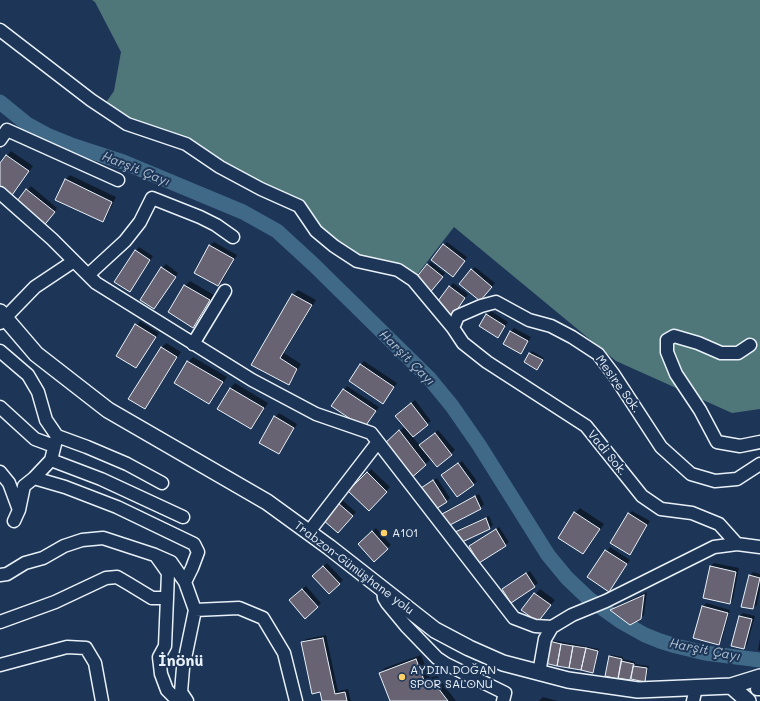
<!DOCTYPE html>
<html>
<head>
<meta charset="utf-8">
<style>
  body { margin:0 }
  canvas { display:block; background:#1d3557 }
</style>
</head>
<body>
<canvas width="760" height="701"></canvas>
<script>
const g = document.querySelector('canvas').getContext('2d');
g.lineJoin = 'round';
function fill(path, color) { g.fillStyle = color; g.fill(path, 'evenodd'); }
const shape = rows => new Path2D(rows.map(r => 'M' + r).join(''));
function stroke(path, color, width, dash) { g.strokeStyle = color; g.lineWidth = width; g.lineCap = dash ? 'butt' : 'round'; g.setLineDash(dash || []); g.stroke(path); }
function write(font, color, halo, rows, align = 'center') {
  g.font = font + ' Mali,sans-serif'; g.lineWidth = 4; g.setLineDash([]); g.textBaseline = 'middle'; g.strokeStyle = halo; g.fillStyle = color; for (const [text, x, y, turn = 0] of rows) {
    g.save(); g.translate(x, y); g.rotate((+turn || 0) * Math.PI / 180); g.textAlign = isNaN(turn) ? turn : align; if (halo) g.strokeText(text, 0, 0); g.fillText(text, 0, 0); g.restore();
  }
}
const green = shape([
  [92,0,760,0,760,409,732,413,616,361,454,227,413,280,334,246,299,206,102,108,114,91,121,52,95,2]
]);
const shadow = shape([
  [11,151,33,166,14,192,0,164],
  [70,175,116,197,107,216,102,221,65,180],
  [31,186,57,208,45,223,15,204],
  [214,242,237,255,222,282,218,285,195,272,210,245],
  [447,242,467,257,456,272,444,245],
  [139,247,153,256,133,287,136,251],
  [431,262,445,273,431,291,427,265],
  [166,264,178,273,154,308,162,268],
  [475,267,495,283,483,297,472,270],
  [190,281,214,295,198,322,193,327,185,286],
  [453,283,468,294,455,312,450,287],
  [298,290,316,300,284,353,301,364,293,379,288,384,252,364,293,295],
  [491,311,508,322,498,337,487,315],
  [140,321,159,333,136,367,117,356],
  [514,328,531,337,524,349,521,353,511,331],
  [166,343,181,352,149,403,145,408,161,348],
  [532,351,544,358,539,366,525,362],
  [193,357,227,377,214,398,209,403,188,362],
  [364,361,397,383,386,399,361,365],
  [235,383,268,403,256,423,251,428,230,388],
  [347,386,379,407,364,427,332,406],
  [415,400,431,421,412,436,420,446,438,430,455,450,437,466,431,459,410,479,384,446,405,426,400,412],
  [279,413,297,424,282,450,279,453,275,417],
  [462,461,477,481,473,485,446,472],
  [371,469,390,487,369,509,350,491],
  [437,478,450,498,446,501,419,490],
  [479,494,484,504,481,508,449,524,443,514,447,510],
  [342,500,356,512,338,532,324,520],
  [580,508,604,524,588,548,583,553,575,513],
  [632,511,650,521,633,550,630,553,629,514],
  [489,516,493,525,490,528,460,541,456,532,459,529],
  [499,527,509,542,505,545,470,546],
  [376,528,391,545,387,548,362,540],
  [610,547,630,560,609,590,588,577],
  [327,563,343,580,329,593,313,576],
  [714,563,739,568,733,599,730,603,710,567],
  [530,571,538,583,512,602,507,586],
  [753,572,760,574,760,590,757,605,753,608,750,576],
  [306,586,321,603,305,617,293,597],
  [540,589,555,600,542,616,523,609],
  [647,592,644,615,640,618,612,610,615,607],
  [706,603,730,610,722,640,719,643,703,607],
  [743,613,755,616,747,645,744,648,740,616],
  [326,635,338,691,348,689,351,701,323,701,302,643,306,639],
  [760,638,760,651,758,650],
  [552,640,599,649,595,669,593,672,550,642],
  [421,655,430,678,437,676,456,701,391,701,380,673,385,668],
  [612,655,623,657,623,659,635,662,635,664,649,666,646,679,644,681,606,675,609,657],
  [543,697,558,701,539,701]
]);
const river = shape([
  [0,102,27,124,49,136,74,146,123,162,243,212,277,231,314,265,429,378,452,406,479,445,548,555,567,578,588,598,620,621,645,635,660,641,676,646,705,653,760,660]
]);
const building = shape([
  [6,155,29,171,10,198,0,191,0,163,6,155],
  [65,179,112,202,103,222,55,200,65,179],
  [26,189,55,212,42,228,14,205,26,189],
  [443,244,465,261,453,277,431,260,443,244],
  [209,245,234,259,218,286,194,273,209,245],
  [135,250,150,260,130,292,114,282,135,250],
  [427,264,443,277,428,295,412,283,427,264],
  [161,267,176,277,154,309,140,300,161,267],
  [471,269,492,287,480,301,459,284,471,269],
  [184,285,210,300,193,328,168,312,184,285],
  [449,286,465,298,452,317,435,305,449,286],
  [292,294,312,305,280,358,297,369,289,385,251,365,292,294],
  [486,314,505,326,498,338,479,326,486,314],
  [135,324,156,337,136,368,116,356,135,324],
  [510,331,528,341,521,354,503,344,510,331],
  [161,347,177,357,145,409,128,399,161,347],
  [529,353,543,360,537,370,524,362,529,353],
  [187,361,223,382,209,404,174,383,187,361],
  [360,364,394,387,383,404,349,381,360,364],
  [230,388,264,408,251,429,217,409,230,388],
  [343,389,376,411,364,428,331,406,343,389],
  [411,403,428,425,413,437,395,416,411,403],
  [274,416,294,428,279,454,259,443,274,416],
  [399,430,426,465,409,480,382,446,399,430],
  [435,433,452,455,437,467,419,445,435,433],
  [458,463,474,485,457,497,441,475,458,463],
  [367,472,387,492,369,511,348,491,367,472],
  [433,480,447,502,431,512,418,490,433,480],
  [475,496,481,509,448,526,442,514,475,496],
  [338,503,353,516,338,533,323,520,338,503],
  [574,512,600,529,583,554,558,538,574,512],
  [628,513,647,525,630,555,610,543,628,513],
  [486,518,490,529,460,543,455,532,486,518],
  [496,529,506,546,479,563,469,546,496,529],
  [372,531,388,549,374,562,358,544,372,531],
  [605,550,627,564,609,592,587,577,605,550],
  [323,566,340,584,329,594,312,576,323,566],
  [710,566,736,572,730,604,703,598,710,566],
  [526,573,535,587,511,603,502,589,526,573],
  [749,575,760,578,753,609,741,607,749,575],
  [302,589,318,607,305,619,289,600,302,589],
  [534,593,551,605,538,622,521,610,534,593],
  [644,595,641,619,630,625,610,610,644,595],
  [702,606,728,613,719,645,693,638,702,606],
  [739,616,752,619,744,649,731,646,739,616],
  [323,638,335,694,345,692,347,701,322,701,320,692,312,694,301,642,323,638],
  [549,641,561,644,557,666,545,663,549,641],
  [561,644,573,646,569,668,557,666,561,644],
  [573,646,586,648,581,670,569,668,573,646],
  [586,648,598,651,593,673,581,670,586,648],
  [609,656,622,659,618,679,605,676,609,656],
  [416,659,425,683,432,680,448,701,390,701,379,673,416,659],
  [621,661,634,664,630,680,618,678,621,661],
  [633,666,647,668,645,682,631,679,633,666]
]);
const minor = shape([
  [0,30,91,100,127,124,186,144,220,167,261,189,299,206,316,231,334,246,357,261,398,270,413,280,453,328],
  [0,140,7,130,118,180],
  [0,193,52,239,96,283,252,380,316,414,371,433,514,618,535,626,552,627],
  [88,275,125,241,140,222,152,198,200,217,216,225,233,237],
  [0,323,35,287,74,261],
  [193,344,225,291],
  [750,345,738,353,721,353,698,343,674,336,667,340,667,352,676,374,700,410,717,442,740,446,760,442],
  [0,351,28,375,38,392,46,420,57,436,51,460,34,478,24,486,19,510,14,521],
  [0,407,35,439,54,446],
  [57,436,87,447,127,464,162,483],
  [51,460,101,479,183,517],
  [0,472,9,483,19,510],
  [34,478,65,487,117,507,194,544,198,552,192,568,185,582],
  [308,533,378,442],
  [737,544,719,524,692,513,661,509,642,496,586,426,487,362,463,343,453,328,458,316,481,306,496,302,529,320,551,326,572,337,598,354,614,375,661,447,691,474,715,481,737,479,760,464],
  [0,575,7,574,25,563,43,558,64,546,82,540,103,538,155,555,171,562,185,582,195,610,183,668,181,692,187,701],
  [383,588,384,598,387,603,406,626,437,658,446,664,505,693,503,701],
  [167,598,165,646,159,657,161,674,167,690,178,701],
  [195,610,239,608,263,618,284,653,296,701],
  [0,622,55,602,106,578,117,577,129,584,152,598,167,598,168,573,156,556],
  [0,665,67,647,86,648,95,663,102,701],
  [539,673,545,639,552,627,572,615,606,601,714,547,737,544,760,547],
  [757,689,760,689],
  [693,701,696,688]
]);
const major = shape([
  [0,312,36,354,108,410,267,502,329,547,435,630,469,648,503,663,568,680,638,690,731,686,760,677],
  [731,686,748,701]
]);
const markers = [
  [384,533,4,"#ffd166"],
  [402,677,4,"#ffd166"]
];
const streetNames = [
  ["Mesire Sok.",618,384,54],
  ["Vadi Sok.",607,453,51],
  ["Trabzon-Gümüşhane yolu",354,568,37]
];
const poiNames = [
  ["A101",392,533],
  ["AYDIN DOĞAN",410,670],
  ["SPOR SALONU",410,684]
];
const waterNames = [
  ["Harşit Çayı",136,169,22],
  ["Harşit Çayı",407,358,45],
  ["Harşit Çayı",705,650,11]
];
const districtNames = [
  ["İnönü",181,661]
];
fill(green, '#4f777a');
fill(shadow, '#0007');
stroke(river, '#406988', 15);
fill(building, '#676373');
stroke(building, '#e8f1f8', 1);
stroke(minor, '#e8f1f8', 15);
stroke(major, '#e8f1f8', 18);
stroke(minor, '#1d3557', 12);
stroke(major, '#1d3557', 15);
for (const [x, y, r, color] of markers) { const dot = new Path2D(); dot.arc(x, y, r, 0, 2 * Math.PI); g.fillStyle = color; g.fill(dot); stroke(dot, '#1d3557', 1.5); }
write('12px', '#e8f1f8', '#1d3557', streetNames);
write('12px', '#e8f1f8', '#1d3557', poiNames, 'left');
write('italic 13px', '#adc1d1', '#1d3557', waterNames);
write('bold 16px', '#e8f1f8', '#1d3557', districtNames);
</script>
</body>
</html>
